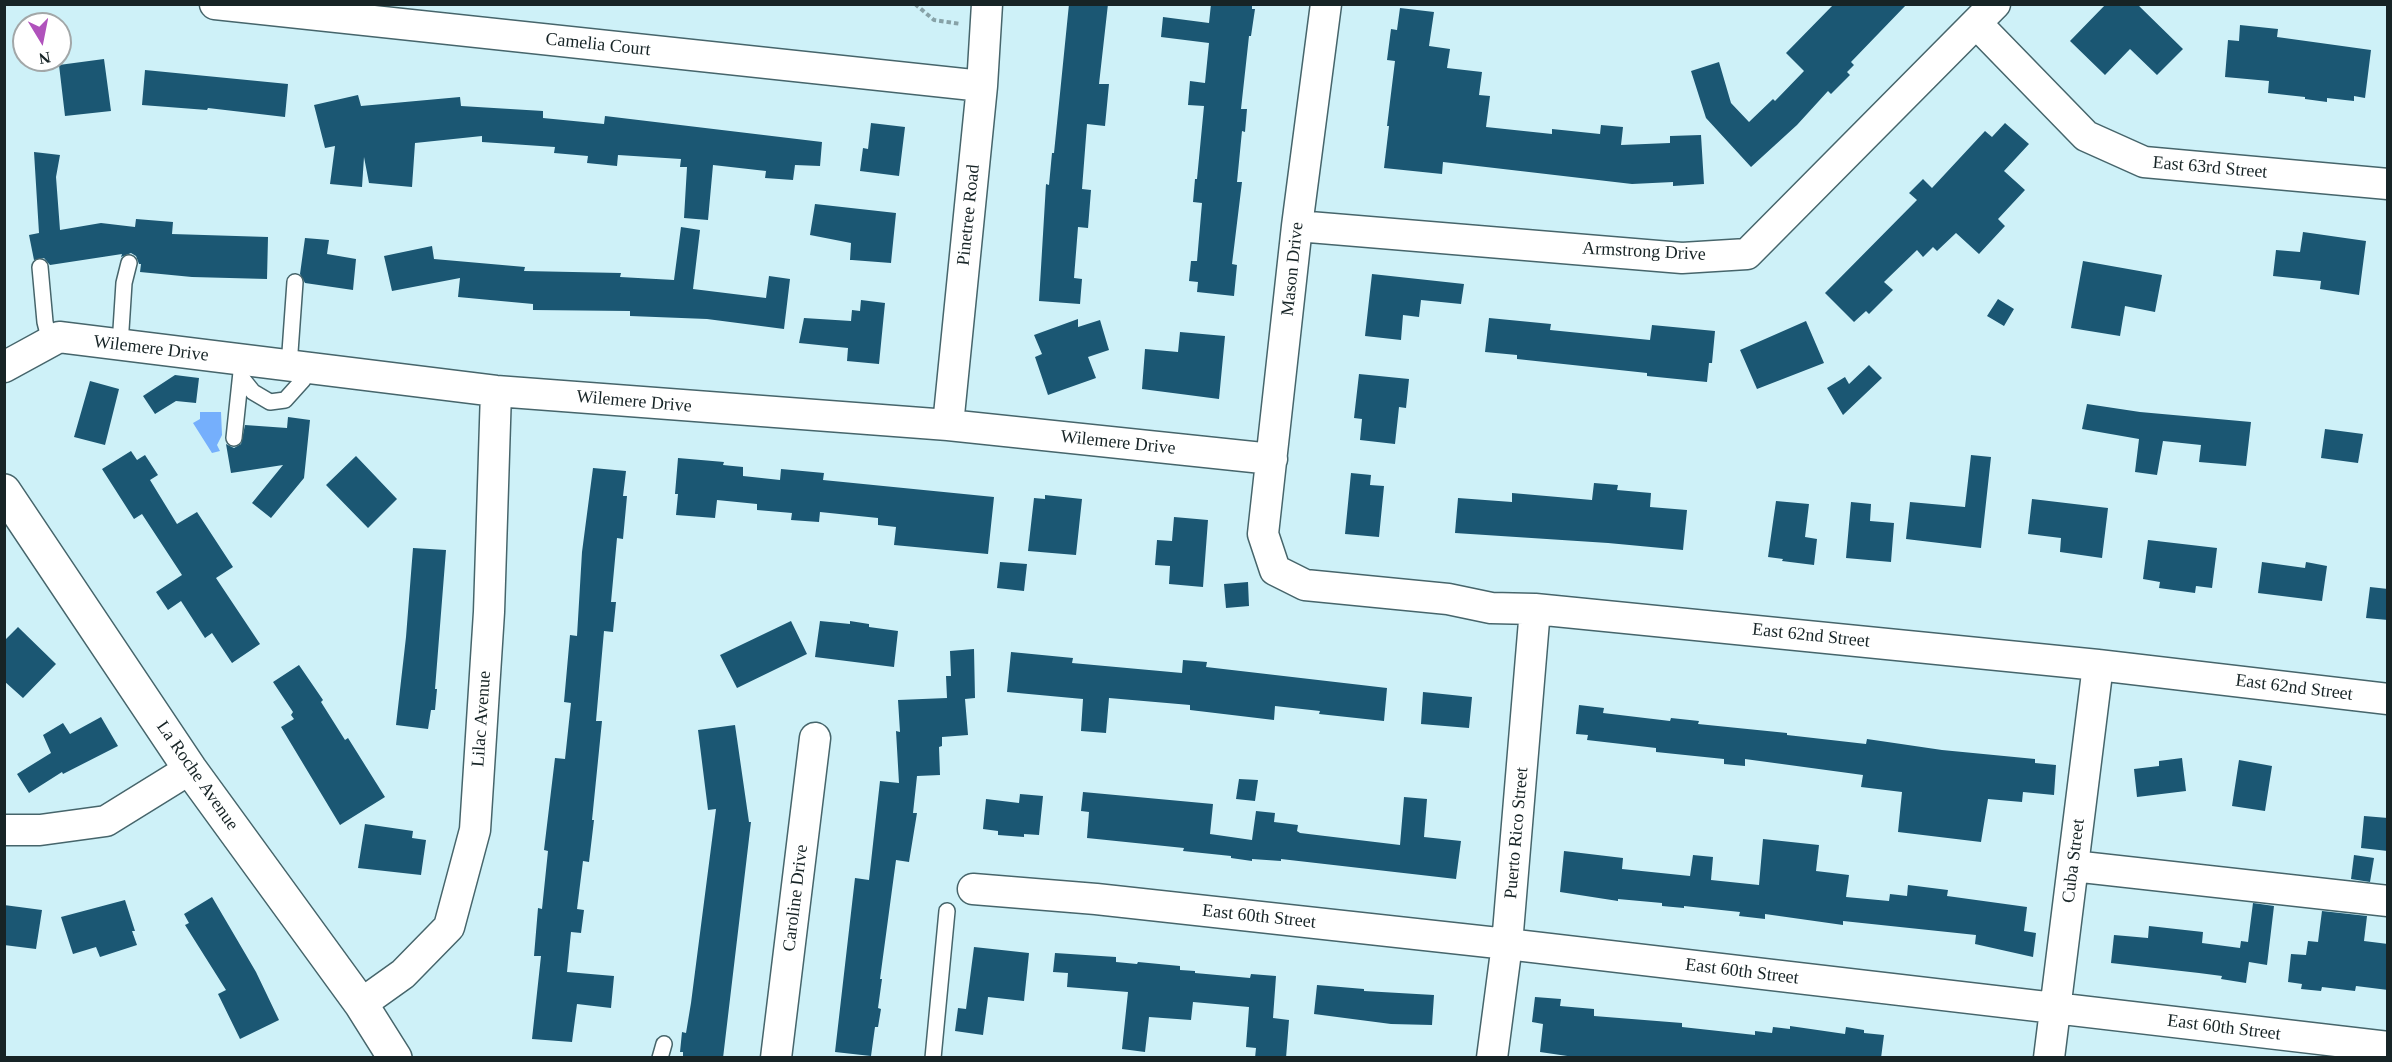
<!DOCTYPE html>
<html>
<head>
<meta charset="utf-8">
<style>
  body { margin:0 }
  #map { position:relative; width:2392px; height:1062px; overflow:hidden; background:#cef1f8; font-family:Georgia,serif }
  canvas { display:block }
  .frame { position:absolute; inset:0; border:6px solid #172426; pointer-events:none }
  .north { position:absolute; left:12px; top:12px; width:60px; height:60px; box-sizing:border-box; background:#fff; border:2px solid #a2a7a8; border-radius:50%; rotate:170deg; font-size:16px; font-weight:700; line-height:24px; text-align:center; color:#172426 }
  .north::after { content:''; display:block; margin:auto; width:21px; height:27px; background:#b052bc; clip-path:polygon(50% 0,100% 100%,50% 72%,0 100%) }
</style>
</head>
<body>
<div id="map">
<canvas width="2392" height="1062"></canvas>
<div class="frame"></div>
<div class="north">N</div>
</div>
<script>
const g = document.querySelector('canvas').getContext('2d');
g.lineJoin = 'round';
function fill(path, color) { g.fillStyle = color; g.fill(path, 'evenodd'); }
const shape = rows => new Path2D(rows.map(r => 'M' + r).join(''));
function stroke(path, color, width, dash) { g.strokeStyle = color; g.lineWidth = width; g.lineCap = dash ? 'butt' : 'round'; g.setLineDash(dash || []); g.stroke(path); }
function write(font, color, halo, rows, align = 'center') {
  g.font = font + ' Georgia,serif'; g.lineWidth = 6; g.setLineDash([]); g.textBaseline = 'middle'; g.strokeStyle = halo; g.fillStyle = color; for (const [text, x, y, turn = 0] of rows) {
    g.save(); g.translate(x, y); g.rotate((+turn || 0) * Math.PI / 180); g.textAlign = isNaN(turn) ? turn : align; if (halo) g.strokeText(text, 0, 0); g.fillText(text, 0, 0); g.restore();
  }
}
const water = shape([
  [200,412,221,412,222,435,217,445,220,451,212,453,193,423,200,419]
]);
const building = shape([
  [1069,4,1108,4,1099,84,1109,84,1105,126,1087,124,1082,189,1091,190,1088,228,1078,227,1074,278,1082,279,1080,304,1039,301,1046,184,1049,185,1052,153,1054,153],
  [1211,4,1252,4,1252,9,1255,9,1251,36,1249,36,1241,109,1247,109,1245,132,1242,131,1237,182,1242,182,1232,264,1237,265,1234,296,1197,292,1198,282,1189,281,1191,261,1197,261,1202,203,1193,202,1195,179,1197,179,1204,106,1188,105,1190,81,1205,83,1209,43,1161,37,1163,17,1209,23],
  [1834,4,1907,4,1851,62,1854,65,1847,72,1850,75,1831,94,1828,91,1797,125,1751,167,1706,118,1691,71,1719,62,1731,103,1749,122,1773,99,1775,101,1804,71,1786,53],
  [2106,4,2137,4,2183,49,2157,75,2130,49,2105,75,2070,41],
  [1400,8,1434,12,1429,46,1450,49,1447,68,1482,72,1479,95,1490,96,1486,127,1552,134,1552,129,1600,134,1601,125,1623,127,1621,145,1670,143,1670,136,1701,135,1704,184,1673,186,1673,182,1632,184,1443,162,1442,174,1384,168,1389,126,1387,126,1395,61,1387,60,1391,29,1397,30],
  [2240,25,2278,29,2277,37,2371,50,2365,98,2354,96,2354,101,2327,98,2327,102,2305,99,2305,97,2268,93,2269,81,2225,77,2228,40,2239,41],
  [104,59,111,111,65,116,59,65],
  [145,70,288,84,285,117,208,108,207,110,142,105],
  [358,95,361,106,460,97,461,106,543,111,543,118,604,124,605,116,822,142,820,166,795,165,793,180,765,178,766,171,713,165,708,220,684,218,687,167,680,167,681,159,618,155,617,166,587,163,588,156,554,153,555,147,482,142,482,136,415,143,412,187,369,183,364,157,362,187,330,184,335,146,325,148,314,105],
  [871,123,905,127,899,176,860,171,863,148,868,149],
  [2005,123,2029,144,2004,171,2025,190,1998,219,2005,226,1979,254,1956,233,1937,251,1933,247,1923,257,1917,250,1884,282,1893,290,1869,314,1866,311,1854,322,1825,293,1917,200,1909,193,1923,179,1932,188,1985,131,1992,137],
  [34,152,60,155,56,177,60,230,101,223,135,227,136,219,173,222,172,234,268,237,267,279,192,277,140,272,141,264,139,264,136,256,131,253,121,257,122,254,50,265,44,258,34,260,29,235,39,233],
  [815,204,896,213,891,263,852,260,850,260,851,243,810,235],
  [681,227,700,230,693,289,766,298,769,276,790,279,784,329,707,319,630,316,630,311,533,310,533,304,458,297,460,278,392,291,384,256,432,246,434,259,525,267,524,271,621,273,620,277,674,280],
  [2303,232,2366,241,2359,295,2320,289,2321,281,2273,276,2276,250,2300,252],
  [305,238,329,240,327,254,356,259,353,290,305,283,300,274],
  [2083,261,2162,275,2155,312,2125,306,2120,336,2071,328],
  [1372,274,1464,284,1461,304,1421,300,1419,317,1403,315,1401,340,1365,336],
  [1998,299,2014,309,2004,326,1987,316],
  [861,300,885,303,879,364,847,361,848,348,799,343,804,318,851,321,852,310,860,311],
  [1489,318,1551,324,1550,330,1650,340,1652,325,1715,331,1712,363,1709,363,1707,382,1647,376,1647,373,1517,359,1517,355,1485,352],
  [1078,319,1078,327,1100,320,1109,350,1088,357,1096,378,1048,395,1035,357,1042,354,1034,335],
  [1806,321,1824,363,1757,389,1740,350],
  [1180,332,1225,336,1219,399,1142,389,1145,349,1178,352],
  [1869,365,1882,378,1843,415,1827,388,1845,377,1849,384],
  [1359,374,1409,379,1406,408,1399,407,1395,444,1360,440,1362,419,1354,418],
  [175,375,199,378,196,403,176,401,155,414,143,396],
  [90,381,119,389,105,445,74,437],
  [2087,404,2140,412,2251,422,2246,466,2199,462,2201,445,2163,441,2157,475,2135,472,2139,439,2082,429],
  [288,417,310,420,304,478,271,518,252,503,283,465,231,473,226,444,234,448,241,444,245,425,287,428],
  [2325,429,2363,434,2358,463,2321,458],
  [131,451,137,460,145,455,158,475,150,480,177,524,197,512,233,567,216,578,260,644,232,663,212,633,205,638,181,601,168,610,156,592,182,575,142,514,134,519,102,469],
  [1971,455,1991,457,1981,548,1906,539,1910,502,1965,507],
  [356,456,397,499,368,528,326,485],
  [678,458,724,462,723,465,743,467,743,476,780,480,781,469,824,473,823,480,994,497,988,554,894,545,896,527,878,525,878,518,820,512,819,522,791,520,792,513,757,510,757,504,717,500,715,518,676,515,678,494,675,494],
  [593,468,626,471,623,496,627,496,623,539,617,538,611,602,616,602,613,632,604,631,596,721,602,721,592,820,594,820,589,862,583,861,577,909,584,910,581,933,571,932,567,972,614,976,611,1008,577,1004,572,1042,532,1039,541,956,534,956,538,908,542,909,548,851,544,850,555,758,565,759,571,703,564,702,570,635,577,636,582,552],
  [1351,473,1371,475,1370,485,1384,486,1379,537,1345,534],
  [1594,483,1618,485,1617,490,1651,493,1650,507,1687,510,1683,550,1608,543,1455,533,1458,498,1512,502,1512,493,1592,500],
  [1045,495,1082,499,1076,555,1028,551,1034,498,1045,499],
  [2032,499,2108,508,2102,558,2060,552,2061,538,2028,534],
  [1776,501,1809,504,1805,537,1817,539,1814,565,1782,561,1783,559,1768,557],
  [1851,502,1871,504,1870,521,1894,523,1891,562,1846,558],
  [1174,517,1208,520,1203,587,1169,584,1170,566,1155,565,1157,540,1172,541],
  [2148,540,2217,548,2212,588,2196,586,2195,593,2159,588,2160,582,2143,579],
  [413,548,446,550,435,689,437,689,435,710,431,710,428,729,396,725,406,637],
  [1000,562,1027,564,1024,591,997,588],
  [2262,562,2305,568,2306,562,2327,566,2322,601,2258,593],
  [1248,582,1249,606,1226,608,1224,584],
  [2370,587,2388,589,2388,620,2366,618],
  [791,621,807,654,737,688,720,655],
  [820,621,850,624,850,621,869,624,869,627,898,631,894,667,815,657],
  [18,627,56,664,23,698,4,681,4,641],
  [974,649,975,698,965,699,968,735,942,737,942,746,939,747,940,775,917,776,913,813,917,813,909,862,896,860,880,979,882,979,878,1008,881,1009,878,1027,875,1027,871,1056,835,1052,855,878,869,880,880,781,899,783,896,731,900,732,898,700,947,698,946,676,951,676,950,651],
  [1011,652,1073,658,1072,663,1182,673,1183,660,1207,662,1206,667,1387,688,1384,721,1319,714,1320,711,1275,706,1274,720,1190,710,1190,705,1109,698,1106,733,1081,731,1083,699,1007,692],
  [299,665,323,700,321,702,345,740,348,738,385,797,340,825,281,727,294,719,291,715,293,712,273,682],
  [1423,692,1472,697,1469,728,1421,724],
  [1579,705,1604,708,1603,713,1670,721,1671,718,1699,721,1698,724,1787,733,1787,735,1866,744,1867,739,1942,750,2035,759,2035,763,2056,765,2054,795,2023,792,2022,802,1988,799,1981,842,1898,832,1902,792,1861,787,1863,775,1745,759,1745,766,1724,764,1724,759,1656,752,1656,748,1587,740,1588,735,1576,734],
  [101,717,118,746,63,774,62,772,29,793,17,774,51,753,43,735,63,723,70,734],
  [735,725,749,822,751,822,723,1058,683,1058,683,1052,680,1052,682,1032,686,1033,691,1003,716,809,708,810,698,730],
  [2182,758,2186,791,2137,797,2134,769,2159,766,2159,761],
  [2239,760,2272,766,2265,811,2232,806],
  [1239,779,1258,780,1255,801,1236,799],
  [1083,792,1213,804,1210,834,1252,840,1256,811,1275,813,1274,822,1298,825,1297,831,1300,833,1400,845,1404,797,1427,799,1424,837,1461,841,1456,879,1281,859,1281,861,1252,859,1252,861,1231,858,1231,856,1183,851,1184,848,1087,838,1089,812,1081,811],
  [1020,794,1043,796,1039,835,1024,834,1024,837,998,835,998,831,983,829,986,799,1019,803],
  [2364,816,2388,818,2388,851,2361,848],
  [365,824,413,831,412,838,426,840,421,875,358,868],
  [1763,839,1819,845,1816,871,1849,875,1846,897,1889,901,1890,894,1907,896,1908,885,1948,890,1947,896,2027,907,2024,931,2036,933,2033,957,1975,944,1976,935,1843,921,1843,925,1765,914,1765,919,1739,916,1740,912,1684,906,1684,908,1662,906,1662,903,1618,899,1618,901,1560,892,1564,851,1623,858,1622,869,1690,876,1693,855,1713,857,1711,880,1759,885],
  [2354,855,2374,858,2370,882,2351,879],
  [212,897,256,972,279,1020,240,1039,218,994,226,990,185,925,189,923,184,914],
  [125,900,135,931,132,931,137,945,100,957,96,947,73,954,61,917],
  [2253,903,2274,906,2267,965,2249,962,2246,983,2221,979,2222,976,2199,973,2111,963,2114,935,2148,938,2149,926,2203,932,2202,943,2240,948,2241,941,2248,942],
  [4,905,42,910,36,949,4,945],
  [2322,911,2367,916,2364,941,2388,944,2388,990,2356,986,2355,991,2322,987,2321,991,2301,989,2302,984,2288,982,2291,954,2306,955,2308,941,2318,942],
  [974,947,1029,953,1024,1001,988,997,983,1035,955,1031,958,1008,966,1009],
  [1055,953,1116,957,1116,962,1137,964,1138,962,1180,966,1180,970,1195,971,1195,973,1250,978,1251,974,1276,976,1273,1018,1289,1020,1286,1058,1255,1058,1256,1048,1246,1047,1249,1007,1193,1002,1191,1020,1149,1017,1145,1052,1122,1049,1128,992,1067,987,1068,973,1053,972],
  [1317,985,1364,989,1364,991,1434,995,1432,1025,1391,1024,1314,1014],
  [1535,997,1561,999,1560,1006,1594,1009,1594,1016,1682,1023,1682,1027,1755,1035,1755,1031,1772,1033,1773,1027,1790,1029,1790,1026,1845,1034,1846,1027,1864,1030,1864,1033,1884,1035,1881,1058,1581,1058,1540,1052,1543,1024,1532,1022]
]);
const path = shape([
  [915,4,934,20,961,24]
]);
const lane = shape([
  [40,267,45,322,50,342],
  [120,345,124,283,129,263],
  [289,366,295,282],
  [241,377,253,392,270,402,285,400,303,380,307,368],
  [234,438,241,372],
  [660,1058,664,1044],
  [933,1058,947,911]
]);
const street = shape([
  [215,4,982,86],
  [1326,4,1297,226,1263,534,1275,570,1305,585,1448,599,1491,608,1535,609,2098,665,2388,699],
  [1977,24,2086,136,2144,162,2388,184],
  [1297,226,1682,258,1747,254,1995,4],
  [4,367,59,337,496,391,948,425,1272,459],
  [948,425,982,86,987,4],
  [4,830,40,830,106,821,190,769],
  [2073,866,2388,901],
  [973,889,1096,899,1507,944,2388,1047],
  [361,1004,403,974,449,927,475,830,489,612,496,391],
  [776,1058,815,738],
  [1492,1058,1507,944,1535,609],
  [2049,1058,2098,665]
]);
const secondary = shape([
  [4,491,190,769,361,1004,395,1058]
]);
const streetNames = [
  ["Camelia Court",598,45,6],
  ["East 63rd Street",2210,168,5],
  ["Pinetree Road",969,215,-84],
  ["Armstrong Drive",1644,252,3],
  ["Mason Drive",1293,269,-84],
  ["Wilemere Drive",151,349,7],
  ["Wilemere Drive",634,402,5],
  ["Wilemere Drive",1118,443,6],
  ["East 62nd Street",1811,636,6],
  ["East 62nd Street",2294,688,7],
  ["Lilac Avenue",482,719,-86],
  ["La Roche Avenue",197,776,55],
  ["Puerto Rico Street",1517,833,-85],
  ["Cuba Street",2074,861,-83],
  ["Caroline Drive",796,898,-83],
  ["East 60th Street",1259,917,6],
  ["East 60th Street",1742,972,7],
  ["East 60th Street",2224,1028,7]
];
fill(water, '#75affc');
fill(building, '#1b5773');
stroke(lane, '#46656b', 18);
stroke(street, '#46656b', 33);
stroke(secondary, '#46656b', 36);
stroke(path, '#87a2a7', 4, [4.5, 3]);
stroke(lane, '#fff', 15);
stroke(street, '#fff', 30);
stroke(secondary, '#fff', 33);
write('18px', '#172426', '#fff', streetNames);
</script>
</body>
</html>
